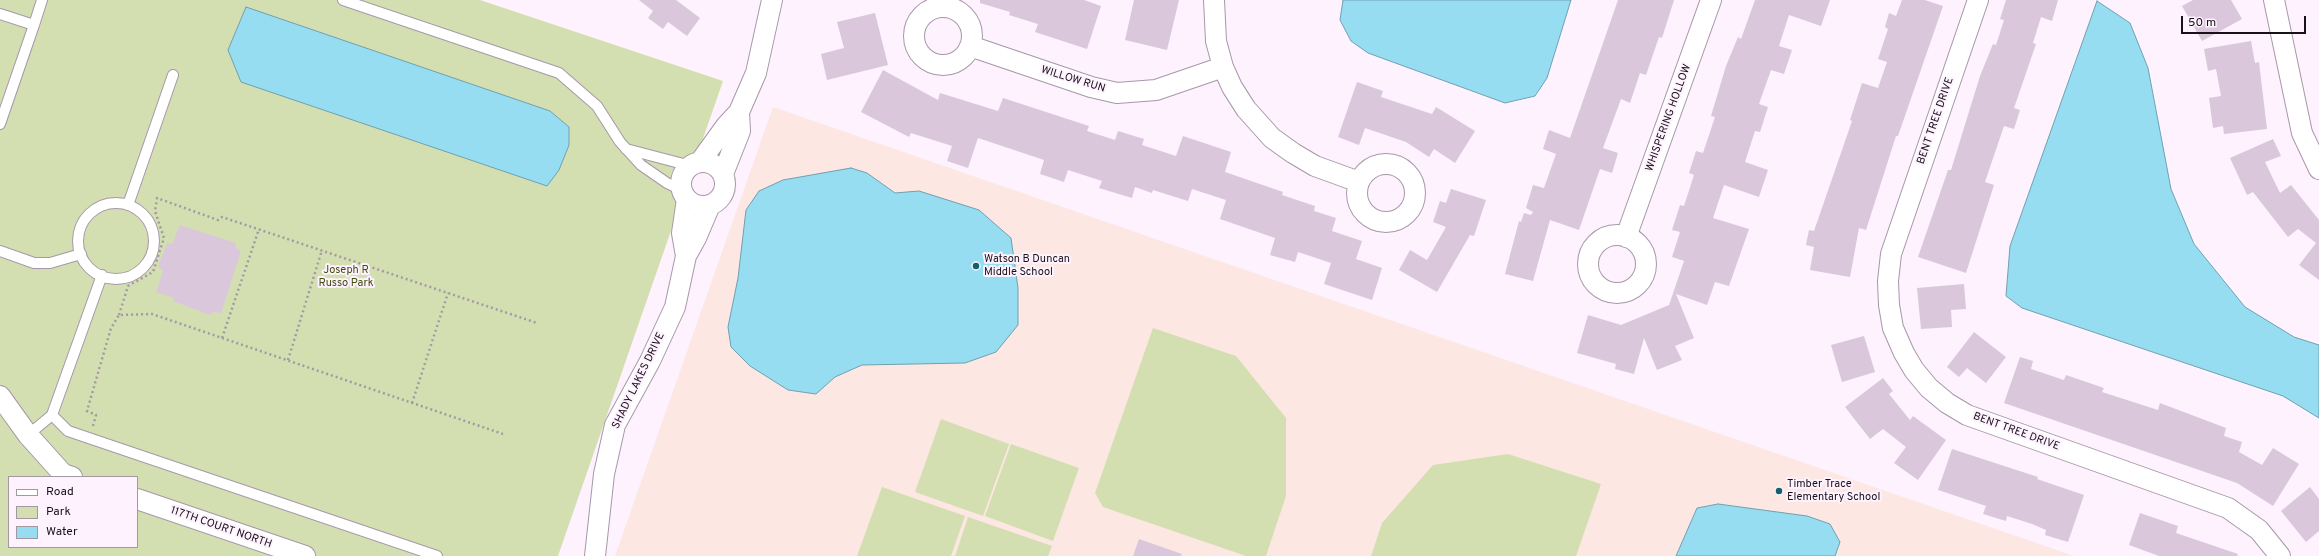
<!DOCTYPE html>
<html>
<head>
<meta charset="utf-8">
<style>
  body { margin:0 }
  #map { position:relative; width:2319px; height:556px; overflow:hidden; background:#fdf2fe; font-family:Overpass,sans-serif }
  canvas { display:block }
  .legend { position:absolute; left:8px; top:476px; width:130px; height:72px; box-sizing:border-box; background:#fdf2fe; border:1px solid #a198a2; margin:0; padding:5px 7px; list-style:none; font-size:12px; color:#181118 }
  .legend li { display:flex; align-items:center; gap:8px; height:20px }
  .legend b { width:20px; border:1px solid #a198a2 }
  .scale { position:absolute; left:2181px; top:16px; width:125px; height:18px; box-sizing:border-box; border:2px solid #181118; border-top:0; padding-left:5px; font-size:12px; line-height:14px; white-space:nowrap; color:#181118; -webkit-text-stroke:3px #fdf2fe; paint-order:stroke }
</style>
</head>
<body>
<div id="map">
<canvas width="2319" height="556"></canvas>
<ul class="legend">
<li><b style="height:5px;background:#fff"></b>Road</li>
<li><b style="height:11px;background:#d4dfb1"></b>Park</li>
<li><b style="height:11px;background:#96ddf2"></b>Water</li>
</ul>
<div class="scale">50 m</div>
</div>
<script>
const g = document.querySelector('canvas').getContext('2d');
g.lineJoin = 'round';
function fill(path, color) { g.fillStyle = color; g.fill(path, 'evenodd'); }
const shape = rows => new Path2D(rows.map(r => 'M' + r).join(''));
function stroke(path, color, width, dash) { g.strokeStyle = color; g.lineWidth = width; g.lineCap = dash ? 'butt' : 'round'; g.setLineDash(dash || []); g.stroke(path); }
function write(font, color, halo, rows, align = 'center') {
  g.font = font + ' Overpass,sans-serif'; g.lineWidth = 4; g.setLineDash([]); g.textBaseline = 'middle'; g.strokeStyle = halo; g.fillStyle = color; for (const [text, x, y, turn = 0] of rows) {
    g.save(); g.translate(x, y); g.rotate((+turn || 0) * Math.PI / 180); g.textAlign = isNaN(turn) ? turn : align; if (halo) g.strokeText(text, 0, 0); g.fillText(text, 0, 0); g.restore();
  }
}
const education = shape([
  [773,107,2074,556,615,556]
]);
const green = shape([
  [0,0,480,0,723,81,558,556,0,556],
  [9,477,137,477,137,547,9,547],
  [1153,328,1236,356,1286,418,1286,496,1266,556,1246,556,1103,507,1095,493],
  [941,419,1009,444,983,516,915,492],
  [1011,444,1079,468,1053,541,985,516],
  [1508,454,1601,484,1576,556,1371,556,1382,523,1433,465],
  [882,487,965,516,951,556,857,556],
  [968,517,1052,546,1048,556,955,556]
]);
const water = shape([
  [1343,0,1571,0,1547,78,1535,96,1505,103,1368,53,1351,41,1340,20,1343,0],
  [2097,1,2130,23,2148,68,2171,189,2194,244,2245,307,2294,337,2319,345,2319,418,2283,396,2022,308,2006,296,2010,246,2097,1],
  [246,7,550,111,569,127,569,145,559,170,547,186,241,82,228,50,246,7],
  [851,168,867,173,895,193,919,191,979,210,1011,238,1018,288,1018,325,996,352,965,363,862,365,835,377,816,394,788,390,750,366,731,347,728,327,738,278,746,210,759,191,783,180,851,168],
  [1718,504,1807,516,1830,524,1840,542,1835,556,1676,556,1697,508,1718,504]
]);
const building = shape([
  [639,0,676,0,700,18,687,36,668,22,663,29,648,18,653,11],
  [980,0,1084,0,1101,6,1087,49,1035,32,1038,24,1009,15,1010,12,980,3],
  [1134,0,1179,0,1167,50,1125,40],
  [1618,0,1674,0,1662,38,1659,37,1646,75,1640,73,1630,103,1621,99,1603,148,1618,153,1612,173,1600,169,1579,230,1550,220,1533,281,1505,274,1519,221,1521,222,1524,213,1531,215,1533,212,1526,208,1533,185,1544,188,1556,154,1543,149,1549,130,1570,138],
  [1755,0,1830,0,1821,26,1789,15,1779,46,1792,50,1784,74,1771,70,1759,104,1768,107,1760,132,1755,131,1745,162,1768,170,1759,197,1724,185,1713,218,1749,229,1729,286,1715,282,1707,305,1676,294,1694,338,1675,346,1682,360,1657,370,1644,338,1634,374,1615,369,1616,364,1577,353,1588,315,1621,325,1669,305,1684,261,1672,257,1680,232,1672,230,1680,205,1684,206,1694,175,1689,173,1696,151,1703,153,1715,117,1711,116,1726,66,1738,37,1741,39],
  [1902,0,1925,0,1943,6,1898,136,1896,136,1866,230,1859,228,1850,277,1810,270,1814,247,1806,245,1809,230,1814,231,1852,121,1850,120,1862,83,1878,88,1887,62,1878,59,1888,29,1885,27,1889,13,1896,16],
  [2006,0,2058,0,2052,21,2041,17,2033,43,2036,44,2014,108,2020,110,2014,129,2004,126,1985,182,1994,185,1966,273,1918,257,1948,170,1951,170,1980,76,1993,44,1996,45,2004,20,2000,19],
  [2193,0,2231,0,2242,19,2202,41,2182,6],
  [875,13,888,65,827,80,821,54,844,48,837,22],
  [2251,41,2255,63,2259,62,2267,129,2224,134,2223,126,2213,128,2209,98,2221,96,2216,69,2208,71,2204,49],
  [883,70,938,100,940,93,998,111,1003,98,1089,126,1087,131,1115,140,1118,131,1144,139,1142,145,1176,156,1183,136,1231,152,1225,172,1283,192,1282,195,1315,206,1314,211,1336,218,1332,231,1362,241,1356,259,1382,268,1372,300,1324,284,1331,263,1298,252,1295,262,1270,255,1275,238,1220,219,1226,200,1192,189,1188,201,1153,190,1152,193,1135,187,1132,198,1099,188,1102,181,1068,170,1064,182,1040,174,1044,160,978,138,968,168,947,161,952,146,911,133,909,137,861,112],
  [1357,82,1383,91,1381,97,1432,114,1436,107,1475,131,1455,163,1434,149,1429,157,1406,142,1365,128,1359,145,1338,137],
  [2273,139,2281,156,2265,162,2280,193,2291,185,2319,220,2319,280,2299,265,2316,243,2298,229,2288,237,2253,192,2247,195,2230,158],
  [1451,189,1486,200,1474,236,1470,235,1437,292,1399,270,1410,250,1427,260,1446,227,1433,222,1440,201,1446,203],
  [180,225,236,243,235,247,241,251,221,313,213,312,210,315,173,301,174,298,156,292,163,271,158,266,167,243,172,244],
  [1964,284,1966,309,1951,310,1952,327,1921,329,1917,288],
  [1974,332,2006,357,1986,383,1967,368,1959,377,1947,367],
  [1864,336,1875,372,1842,382,1831,345],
  [2020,357,2033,361,2031,369,2064,380,2066,375,2104,388,2102,392,2158,410,2160,403,2226,428,2224,436,2242,442,2239,452,2262,465,2273,448,2299,464,2273,506,2237,483,2004,403],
  [1883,378,1893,391,1889,394,1910,420,1913,416,1946,440,1918,480,1894,463,1906,447,1883,429,1870,439,1845,407],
  [1952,449,2038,477,2037,479,2084,495,2068,542,2045,535,2046,530,2032,524,2007,516,2006,521,1983,514,1986,506,1938,490],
  [2310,487,2319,499,2319,531,2306,542,2281,511],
  [2140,513,2178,526,2176,533,2238,554,2237,556,2159,556,2129,545],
  [1139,539,1182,554,1181,556,1133,556]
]);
const path = shape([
  [119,315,128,286,153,272,164,238,155,211,157,198,218,220,222,217,537,323],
  [222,338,259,229],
  [288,360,322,250],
  [412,403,448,293],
  [93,426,96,415,87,411,111,328,119,315,152,314,503,434]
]);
const service = shape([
  [343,0,559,73,597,106,620,142,641,165,667,183,682,190],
  [0,14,34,25,0,124],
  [34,25,42,0],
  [626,149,691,166],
  '78 241a38 38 0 1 1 76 0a38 38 0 1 1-76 0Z',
  [128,205,173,75],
  [0,251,34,263,50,263,81,254],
  [52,415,68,431,437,556],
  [28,435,52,415,102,275]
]);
const minor = shape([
  [1214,0,1216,41,1223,67,1232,87,1246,109,1272,138,1293,153,1315,166,1359,182],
  [1978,0,1891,254,1888,281,1889,305,1893,328,1904,353,1914,370,1929,388,1947,403,1967,415,2228,508,2259,530,2280,556],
  [2274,0,2302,133,2319,169],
  '914 36a29 29 0 1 1 58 0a29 29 0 1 1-58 0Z',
  [970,46,1091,87,1117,93,1156,90,1223,67],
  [700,162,726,126,739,112,756,73,772,0],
  '681 184a22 22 0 1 1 44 0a22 22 0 1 1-44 0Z',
  '1357 193a29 29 0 1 1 58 0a29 29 0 1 1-58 0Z',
  [723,174,740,131,739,112],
  '1588 264a29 29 0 1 1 58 0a29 29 0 1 1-58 0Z',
  [1626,237,1711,0],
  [686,256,682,233,687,199],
  [0,396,28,435,63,474,72,477],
  [137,499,305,556],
  [595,556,604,474,615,425,650,361,675,307,686,256,696,238,710,205]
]);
const markers = [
  [976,266,4,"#13616b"],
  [1779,491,4,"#13616b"]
];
const streetNames = [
  ["WILLOW RUN",1073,80,17],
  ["WHISPERING HOLLOW",1669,118,-70],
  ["BENT TREE DRIVE",1936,121,-71],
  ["SHADY LAKES DRIVE",639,381,-64],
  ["BENT TREE DRIVE",2016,432,20],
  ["117TH COURT NORTH",221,528,19]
];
const poiNames = [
  ["Watson B Duncan",984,260],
  ["Middle School",984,273],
  ["Timber Trace",1787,485],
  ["Elementary School",1787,498]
];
const parkNames = [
  ["Joseph R",346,271],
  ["Russo Park",346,284]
];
fill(education, '#fce7e2');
fill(green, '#d4dfb1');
fill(water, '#96ddf2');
stroke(water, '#70a0b1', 1);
fill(building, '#dac7db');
stroke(service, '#a897aa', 12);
stroke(minor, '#a897aa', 22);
stroke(path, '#a399a3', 2.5, [2, 3]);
stroke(service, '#fff', 10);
stroke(minor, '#fff', 20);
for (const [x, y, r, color] of markers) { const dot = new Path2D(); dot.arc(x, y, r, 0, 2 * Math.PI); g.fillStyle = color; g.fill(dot); stroke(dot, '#fdf2fe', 1.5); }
write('11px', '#181118', '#fdf2fe', streetNames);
write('11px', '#181118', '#fdf2fe', poiNames, 'left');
write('11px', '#434d0e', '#fdf2fe', parkNames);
</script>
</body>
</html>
